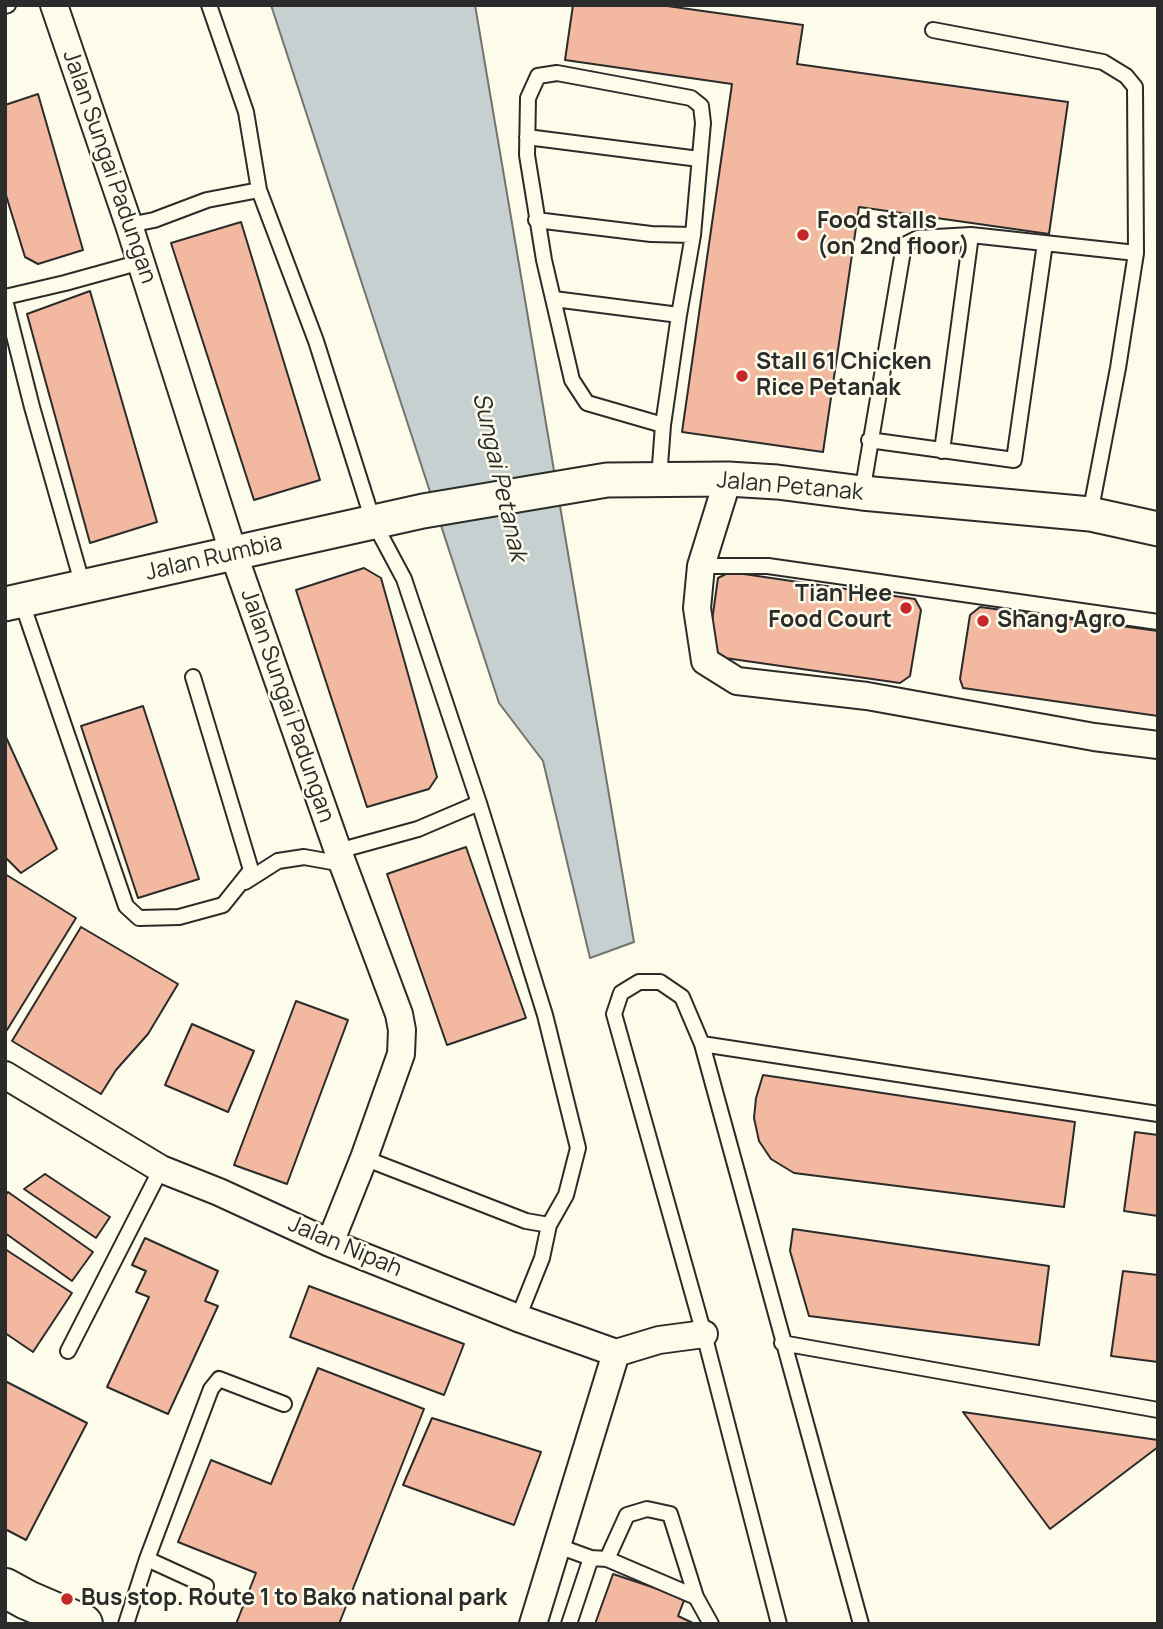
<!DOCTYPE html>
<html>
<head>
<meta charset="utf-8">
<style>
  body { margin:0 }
  #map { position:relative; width:1163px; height:1629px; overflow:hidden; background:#fdfbea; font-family:Manrope,sans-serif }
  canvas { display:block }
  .frame { position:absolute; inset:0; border:7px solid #2b2b2b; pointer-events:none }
</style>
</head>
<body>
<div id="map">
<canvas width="1163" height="1629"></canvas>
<div class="frame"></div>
</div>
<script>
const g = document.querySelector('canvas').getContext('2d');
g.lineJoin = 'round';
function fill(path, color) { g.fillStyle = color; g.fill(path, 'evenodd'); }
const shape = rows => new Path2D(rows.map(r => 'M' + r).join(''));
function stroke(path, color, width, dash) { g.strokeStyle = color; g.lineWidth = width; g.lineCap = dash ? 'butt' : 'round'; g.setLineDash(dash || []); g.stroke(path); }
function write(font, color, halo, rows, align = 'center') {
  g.font = font + ' Manrope,sans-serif'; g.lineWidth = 5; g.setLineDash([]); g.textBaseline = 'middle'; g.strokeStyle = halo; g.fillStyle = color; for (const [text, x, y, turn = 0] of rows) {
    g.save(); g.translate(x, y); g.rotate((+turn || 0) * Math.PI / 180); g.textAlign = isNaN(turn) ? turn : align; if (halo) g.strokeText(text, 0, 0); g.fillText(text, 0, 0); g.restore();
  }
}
const water = shape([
  [271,5,475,5,634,942,590,958,543,761,499,703,271,5]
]);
const building = shape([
  [573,5,660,5,803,25,797,64,1068,102,1049,234,859,207,823,452,682,432,732,84,565,60,573,5],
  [38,94,83,250,38,264,25,257,5,192,5,105,38,94],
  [241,222,320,480,254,500,171,243,241,222],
  [90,291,157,522,90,543,27,314,90,291],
  [364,568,381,578,437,777,429,789,367,807,296,590,364,568],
  [730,572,915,599,921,610,910,676,900,683,711,656,709,642,718,578,730,572],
  [980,607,1158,631,1158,716,963,688,960,679,970,615,980,607],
  [143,706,199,879,138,898,81,726,143,706],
  [5,735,57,849,21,873,5,857,5,735],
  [466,847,526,1018,447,1045,387,874,466,847],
  [5,874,76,918,7,1030,5,1029,5,874],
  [81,927,178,984,148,1034,116,1070,101,1094,12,1041,81,927],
  [296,1001,348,1020,287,1184,234,1165,296,1001],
  [192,1024,254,1051,228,1112,165,1085,192,1024],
  [763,1075,1075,1122,1064,1207,794,1173,771,1159,759,1141,754,1118,756,1098,763,1075],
  [1135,1132,1158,1135,1158,1216,1124,1211,1135,1132],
  [45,1174,110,1217,96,1238,24,1189,45,1174],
  [8,1192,93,1252,72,1281,5,1233,5,1196,8,1192],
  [793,1229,1049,1266,1039,1345,809,1316,790,1251,793,1229],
  [145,1238,218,1271,205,1301,218,1306,168,1414,107,1387,149,1297,136,1292,146,1271,132,1265,145,1238],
  [5,1249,72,1293,33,1352,5,1333,5,1249],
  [1123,1271,1158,1275,1158,1362,1111,1356,1123,1271],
  [309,1286,464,1344,444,1395,290,1337,309,1286],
  [318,1368,424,1409,339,1624,236,1624,256,1573,178,1542,211,1460,271,1484,318,1368],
  [5,1381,87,1423,26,1540,5,1529,5,1381],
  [963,1412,1158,1440,1158,1447,1050,1529,963,1412],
  [432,1418,541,1452,514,1525,403,1485,432,1418],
  [613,1574,685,1598,678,1616,695,1624,595,1624,613,1574]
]);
const service = shape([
  [209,5,246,112,259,190,316,341,373,521,404,579,479,803,545,1015,578,1148,566,1195,549,1225,526,1221,364,1158],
  [5,6,8,5],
  [933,30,1103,62,1126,76,1135,87,1136,253,1118,368,1090,514],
  [527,137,699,159],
  [536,220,651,234,693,235],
  [129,225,154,220,207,200,259,190],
  [5,297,65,283,141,262],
  [554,299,679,315],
  [5,300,32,407,83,586],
  [869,440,1014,460,1045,243],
  [942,451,971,235],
  [659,479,663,425,679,315,693,235,703,123,701,106,691,98,557,73,538,76,528,98,527,155,544,260,572,380,587,403,663,425],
  [862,493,904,245,918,238,971,235,1136,253],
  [701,566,768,566,1158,622],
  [21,600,126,906,139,918,179,917,223,905,251,870,193,677],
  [338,851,418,829,479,803],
  [245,882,278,861,304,857,343,864],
  [702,1044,1158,1114],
  [518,1318,542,1258,549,1225],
  [782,1343,1158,1410],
  [68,1351,161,1169],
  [558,1546,591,1558,607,1559,696,1597],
  [147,1559,206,1586],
  [607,1559,627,1515,647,1509,670,1514,696,1597,711,1624],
  [126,1624,147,1559,211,1389,219,1379,284,1404],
  [569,1624,591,1558],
  [779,1624,704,1334,614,1014,621,993,639,982,660,982,682,997,702,1044,861,1624]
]);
const minor = shape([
  [54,5,129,225,234,555,338,851,399,1014,402,1030,401,1054,364,1158,330,1243],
  [728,479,701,566,697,608,705,661,737,681,867,696,1094,737,1158,745],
  [5,1075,161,1169,219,1192,330,1243,518,1318,616,1353,659,1340,704,1334],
  [533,1624,616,1353]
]);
const tertiary = shape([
  [5,604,423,511,607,480,728,479,777,482,862,493,1090,514,1158,529]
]);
const secondary = shape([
  [5,1588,27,1600,83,1624]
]);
const markers = [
  [803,235,7,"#c62828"],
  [742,376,7,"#c62828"],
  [906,608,7,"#c62828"],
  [983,621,7,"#c62828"],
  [67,1599,7,"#c62828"]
];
const streetNames = [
  ["Jalan Sungai Padungan",109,167,71],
  ["Jalan Petanak",790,487,5],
  ["Jalan Rumbia",214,558,-13],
  ["Jalan Sungai Padungan",287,706,71],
  ["Jalan Nipah",345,1247,23]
];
const poiNames = [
  ["Food stalls",817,222],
  ["(on 2nd floor)",817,248],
  ["Stall 61 Chicken",756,363],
  ["Rice Petanak",756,389],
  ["Tian Hee",892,595,"right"],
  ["Food Court",892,621,"right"],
  ["Shang Agro",997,621],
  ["Bus stop. Route 1 to Bako national park",81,1599]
];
const waterNames = [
  ["Sungai Petanak",499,477,77]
];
fill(water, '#c7d0d0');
stroke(water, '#74746e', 2);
fill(building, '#f2b8a0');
stroke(building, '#2b2b2b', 2);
stroke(service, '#2b2b2b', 18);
stroke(minor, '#2b2b2b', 30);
stroke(tertiary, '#2b2b2b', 37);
stroke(secondary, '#2b2b2b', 42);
stroke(service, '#fdfbea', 14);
stroke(minor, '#fdfbea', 26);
stroke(tertiary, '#fdfbea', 33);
stroke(secondary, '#fdfbea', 38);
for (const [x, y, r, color] of markers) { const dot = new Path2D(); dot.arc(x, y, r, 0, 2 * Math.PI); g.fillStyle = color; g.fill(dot); stroke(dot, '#fdfbea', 2.5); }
write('23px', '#2b2b2b', '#fdfbea', streetNames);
write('bold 23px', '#2b2b2b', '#fdfbea', poiNames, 'left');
write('italic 24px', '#2b2b2b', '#fdfbea', waterNames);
</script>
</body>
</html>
